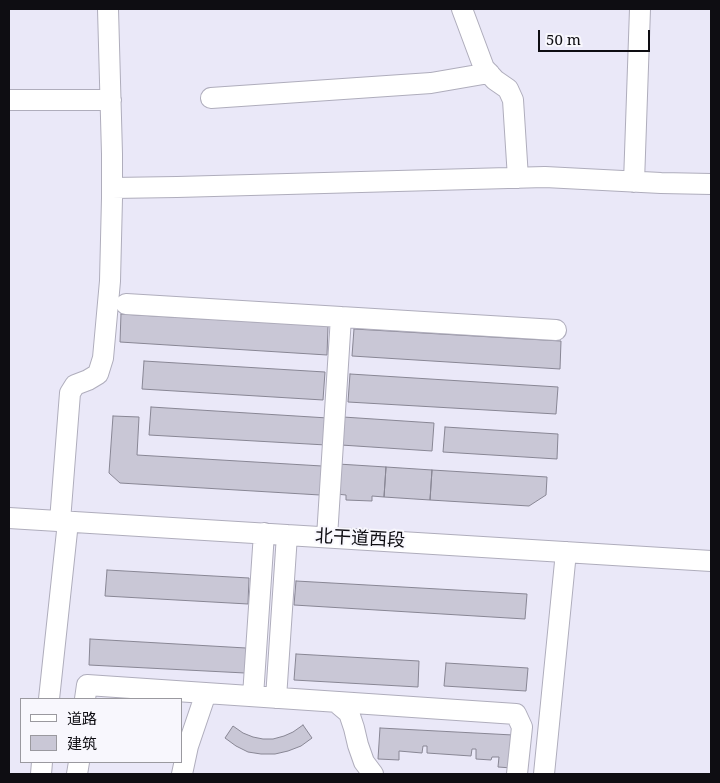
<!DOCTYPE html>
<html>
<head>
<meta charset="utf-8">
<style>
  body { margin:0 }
  #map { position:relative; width:720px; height:783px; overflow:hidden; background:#eae8f8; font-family:"Noto Serif","Noto Sans SC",serif }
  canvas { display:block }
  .frame { position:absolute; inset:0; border:10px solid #0e0d12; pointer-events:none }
  .legend { position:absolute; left:20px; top:698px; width:162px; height:65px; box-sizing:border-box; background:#f8f7fd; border:1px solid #9a999f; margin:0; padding:6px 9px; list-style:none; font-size:15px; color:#0e0d12 }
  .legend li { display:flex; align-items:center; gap:10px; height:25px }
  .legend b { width:25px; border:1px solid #9a999f }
  .scale { position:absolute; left:538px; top:30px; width:112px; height:22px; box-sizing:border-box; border:2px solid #0e0d12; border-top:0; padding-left:6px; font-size:15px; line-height:18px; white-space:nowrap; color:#0e0d12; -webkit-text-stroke:4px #f8f7fd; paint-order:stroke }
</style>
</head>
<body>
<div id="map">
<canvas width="720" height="783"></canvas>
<div class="frame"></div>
<ul class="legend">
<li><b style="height:6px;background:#fff"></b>道路</li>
<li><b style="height:14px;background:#c9c7d6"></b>建筑</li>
</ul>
<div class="scale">50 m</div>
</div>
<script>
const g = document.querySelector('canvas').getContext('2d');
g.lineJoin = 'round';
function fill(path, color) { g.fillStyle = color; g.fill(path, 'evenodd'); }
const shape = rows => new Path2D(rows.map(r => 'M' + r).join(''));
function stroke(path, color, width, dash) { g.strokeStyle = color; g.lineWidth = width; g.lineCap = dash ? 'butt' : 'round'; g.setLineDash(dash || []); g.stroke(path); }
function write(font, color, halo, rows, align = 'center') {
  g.font = font + ' "Noto Serif","Noto Sans SC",serif'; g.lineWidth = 4; g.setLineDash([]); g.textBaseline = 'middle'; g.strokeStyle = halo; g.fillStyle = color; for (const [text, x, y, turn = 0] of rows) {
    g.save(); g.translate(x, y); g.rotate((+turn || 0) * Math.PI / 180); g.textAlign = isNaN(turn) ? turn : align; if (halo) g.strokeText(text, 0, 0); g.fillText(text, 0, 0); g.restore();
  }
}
const building = shape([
  [121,314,328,326,327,355,120,342,121,314],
  [354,329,561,341,560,369,352,356,354,329],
  [144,361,325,372,323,400,142,389,144,361],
  [350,374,558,387,556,414,348,402,350,374],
  [151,407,328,418,326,445,149,435,151,407],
  [113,416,139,417,137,455,322,466,320,495,120,483,109,473,113,416],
  [343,417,434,423,432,451,341,445,343,417],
  [445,427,558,434,557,459,443,452,445,427],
  [338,464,386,467,384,497,372,496,372,501,346,500,346,495,336,494,338,464],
  [386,467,432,470,430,500,384,497,386,467],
  [432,470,547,477,546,495,529,506,430,500,432,470],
  [107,570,249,578,248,604,105,596,107,570],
  [296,581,527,594,525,619,294,605,296,581],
  [90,639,246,648,245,673,89,665,90,639],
  [296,654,419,661,418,687,294,680,296,654],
  [446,663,528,668,526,691,444,686,446,663],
  [303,725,312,738,301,746,288,751,275,754,261,754,248,752,236,746,225,738,233,726,243,733,253,737,263,739,273,739,284,736,293,732,303,725],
  [380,728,513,735,512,768,498,767,499,757,492,757,491,760,476,759,476,749,472,749,471,756,427,753,427,746,423,746,422,753,399,751,399,760,378,759,380,728]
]);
const minor = shape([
  [462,9,484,68,495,80,508,89,513,100,518,178],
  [211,98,431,83,489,73],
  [9,100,111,100],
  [634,182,640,9],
  [112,188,177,187,545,177,661,183,711,184],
  [126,304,556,330],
  [9,518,711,561],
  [60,521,70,393,75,385,88,380,98,374,103,358,110,281,112,198,112,154,108,9],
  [327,537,341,317],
  [253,696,264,533],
  [276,698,287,535],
  [49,699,68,522],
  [85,699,87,685,516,714,522,727,517,774],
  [336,702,349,713,354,728,358,745,364,762,373,774],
  [41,774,42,762],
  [77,774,79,762],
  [182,774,188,746,206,693],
  [544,774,566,552]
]);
const streetNames = [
  ["北干道西段",360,539,3]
];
fill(building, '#c9c7d6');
stroke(building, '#888694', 1);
stroke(minor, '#afadbc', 22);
stroke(minor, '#fff', 20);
write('18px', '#0e0d12', '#f8f7fd', streetNames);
</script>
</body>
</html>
